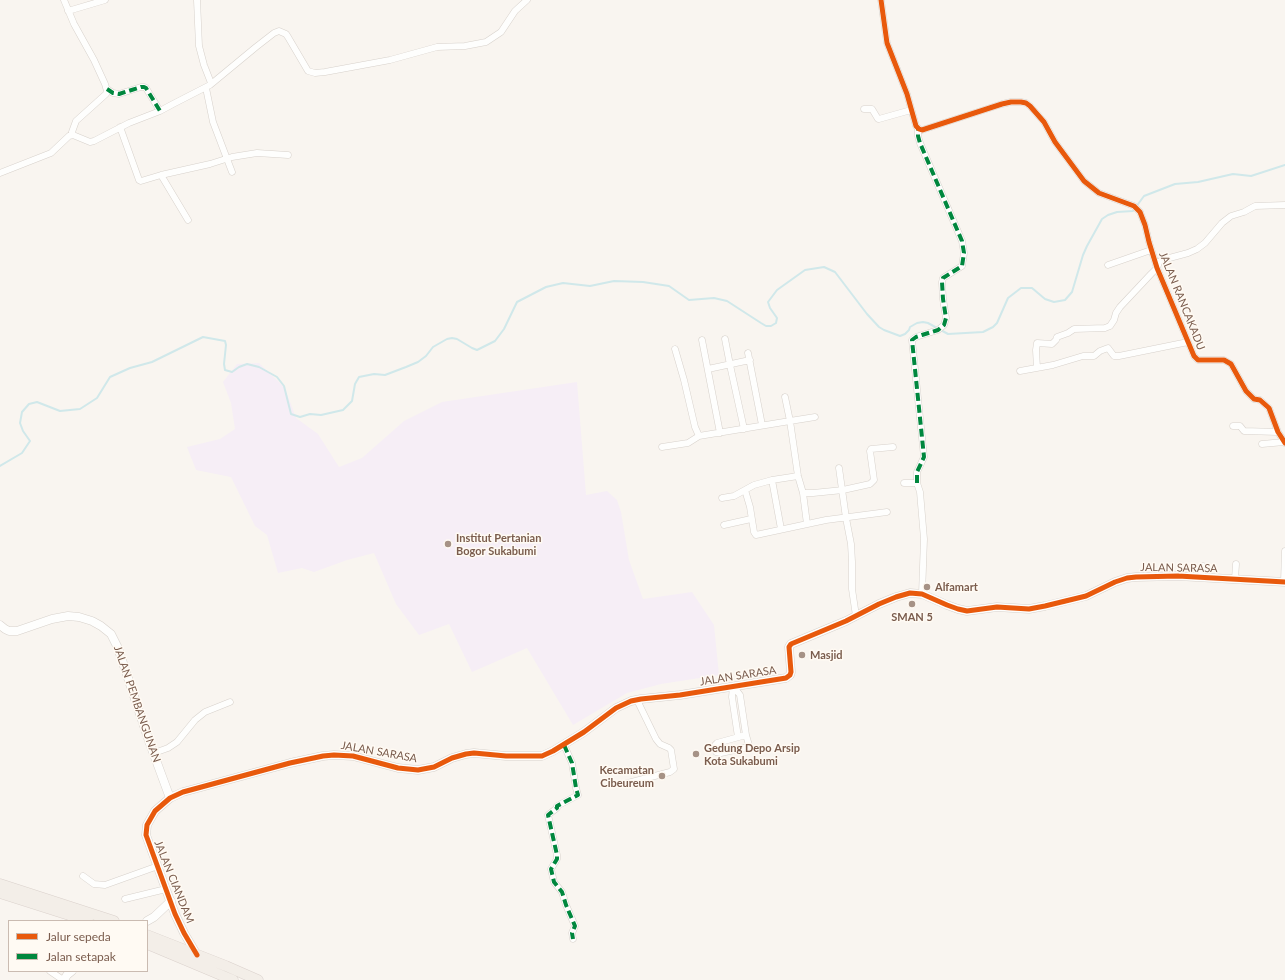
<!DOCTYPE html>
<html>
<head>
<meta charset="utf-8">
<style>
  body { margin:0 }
  #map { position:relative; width:1285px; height:980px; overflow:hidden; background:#f9f5f0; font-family:Lato,sans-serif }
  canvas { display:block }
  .legend { position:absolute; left:8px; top:920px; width:140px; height:52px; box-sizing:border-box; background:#fffaf3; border:1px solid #cabbb1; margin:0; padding:5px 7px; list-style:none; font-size:12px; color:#7a5c4d }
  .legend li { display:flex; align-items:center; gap:8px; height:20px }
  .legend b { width:20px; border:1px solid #cabbb1 }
</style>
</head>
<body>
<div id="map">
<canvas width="1285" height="980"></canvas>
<ul class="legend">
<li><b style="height:5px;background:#e8590c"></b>Jalur sepeda</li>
<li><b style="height:5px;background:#00873e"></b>Jalan setapak</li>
</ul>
</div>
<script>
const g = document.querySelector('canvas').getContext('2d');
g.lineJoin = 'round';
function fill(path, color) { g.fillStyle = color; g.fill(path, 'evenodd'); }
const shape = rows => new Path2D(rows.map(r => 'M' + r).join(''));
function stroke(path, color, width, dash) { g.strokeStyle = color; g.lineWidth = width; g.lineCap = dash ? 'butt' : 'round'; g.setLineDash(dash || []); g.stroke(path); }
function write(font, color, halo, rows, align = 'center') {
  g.font = font + ' Lato,sans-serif'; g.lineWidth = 3; g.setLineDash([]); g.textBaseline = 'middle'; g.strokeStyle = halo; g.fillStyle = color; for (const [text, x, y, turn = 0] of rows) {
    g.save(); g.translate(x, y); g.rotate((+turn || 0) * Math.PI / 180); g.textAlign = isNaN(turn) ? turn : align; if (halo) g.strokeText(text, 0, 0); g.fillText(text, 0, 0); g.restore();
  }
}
const education = shape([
  [259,363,285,388,296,418,318,434,339,467,362,458,404,421,442,402,577,382,586,495,607,491,617,500,621,512,629,560,643,599,692,592,714,625,719,675,661,684,627,693,573,725,527,648,472,672,449,624,419,635,396,604,374,553,347,560,314,572,302,568,278,573,267,535,255,526,231,477,196,470,187,447,220,439,235,429,231,403,223,382,237,364]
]);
const stream = shape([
  [0,466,22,453,30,441,23,431,20,423,22,412,29,404,37,402,60,411,80,409,97,398,110,377,130,368,152,362,203,337,225,341,226,345,224,364,225,370,232,372,239,367,247,364,259,367,277,377,284,386,291,414,300,417,310,414,321,415,343,410,352,401,355,384,359,377,374,374,385,375,406,367,418,362,426,356,433,347,447,339,452,338,457,339,472,348,477,350,495,341,504,329,517,302,546,287,563,283,590,286,614,281,643,282,669,286,689,300,714,298,727,301,761,323,766,326,771,326,776,323,777,318,770,308,768,302,777,290,805,270,824,267,835,272,867,314,879,327,884,330,900,336,905,334,909,330,910,327,917,323,923,322,928,323,948,334,983,332,993,327,997,323,1008,298,1021,288,1032,288,1045,299,1054,302,1065,300,1072,292,1083,255,1087,246,1102,219,1108,215,1117,212,1133,211,1144,196,1175,184,1198,182,1233,174,1251,176,1285,165]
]);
const minor = shape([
  [64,0,74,24,94,60,105,84,107,91,106,94,76,121,72,132,73,135],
  [197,0,199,46,204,65,211,83],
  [881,0,887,43,907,94,916,126,919,129,922,130,1002,104,1011,102,1021,102,1026,103,1030,106,1044,122,1055,142,1084,181,1099,193,1134,206,1140,212,1145,225,1149,242,1157,268,1194,356,1198,360,1224,360,1231,364,1246,391,1254,399,1260,400,1269,408,1278,432,1285,443],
  [68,11,105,0],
  [206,88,213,122,232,172],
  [107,89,113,93,119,94,141,87,144,87,146,88,160,111],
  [864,109,872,109,878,119,879,119,911,110],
  [120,127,139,180,141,181,161,175,210,164,232,157,257,153,288,155],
  [0,173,51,153,69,136,73,135,90,142,94,141,129,123,160,111,173,104,210,85,256,47,274,33,279,31,286,34,288,37,308,71,315,73,325,72,390,60,437,47,465,46,486,42,501,32,515,11,527,0],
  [161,175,188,220],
  [1108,265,1151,250],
  [725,339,730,365,744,429],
  [702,340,720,433],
  [675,349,684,380,695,427,699,436],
  [748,353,762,425],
  [1037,368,1036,350,1037,343,1052,344,1056,340,1057,337,1068,333,1074,329,1105,328,1110,326,1114,320,1116,313,1120,307,1151,274,1157,268,1159,262,1162,260,1188,253,1197,249,1205,243,1222,223,1231,216,1244,212,1255,206,1285,205],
  [708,369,750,360],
  [1020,371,1053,365,1083,356,1094,356,1100,351,1108,348,1114,356,1119,356,1188,342],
  [785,397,790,421,815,417],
  [1233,426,1240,426,1244,431,1278,432],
  [1262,444,1284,442],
  [662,447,688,443,699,436,790,421,798,476,803,493,813,493,843,490,870,484,874,480,870,451,871,449,893,447],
  [839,468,846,518,851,544,852,562,852,589,856,616],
  [772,480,781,529],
  [904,483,917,483,920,492,924,539,922,594],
  [917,483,917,472,924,457,912,340,916,337,922,335,938,330,944,325,946,318,943,299,942,282,943,278,962,266,964,253,962,241,920,143,918,136,918,128],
  [745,490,750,507,754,532,756,535,826,520,887,512],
  [803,493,807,524],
  [722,498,734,496,754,485,772,480,798,476],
  [724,525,751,519],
  [1201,577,1203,566],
  [1235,579,1236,564],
  [1284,582,1285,551],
  [733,686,740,695,746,735],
  [733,686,732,697,738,737],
  [746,735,749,745,748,747,721,753,716,752,715,745,717,743,746,735],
  [564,745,572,763,576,788,578,795,557,806,557,808,548,815,557,855,557,859,551,869,554,882,562,892,566,905,575,926,572,933,573,939],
  [154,753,168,748,177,742,195,720,205,712,230,702],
  [624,784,670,772,674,769,671,750,669,748,660,744,656,739,637,700],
  [83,876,94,884,105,885,158,866],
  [125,899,166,889],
  [50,971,63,980]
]);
const tertiary = shape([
  [0,625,5,629,9,631,17,631,52,619,68,616,79,617,92,621,101,626,111,634,118,648,149,741,170,798],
  [147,921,154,917,171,901],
  [197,955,184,933,175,914,146,835,147,825,155,811,170,798,183,792,290,763,323,756,334,755,353,756,398,768,418,770,434,767,452,758,466,754,474,753,506,756,542,756,553,751,584,732,616,708,631,701,641,699,680,695,786,678,790,675,791,672,789,647,791,644,846,621,879,604,896,597,910,593,922,594,947,605,958,609,967,611,997,607,1029,609,1045,606,1086,596,1115,582,1127,578,1136,577,1178,576,1285,582],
  [64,980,67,975,72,971]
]);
const primary = shape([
  [0,884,114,921],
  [0,893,88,921],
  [147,935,226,966,258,980],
  [147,944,233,980]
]);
const quiet = shape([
  [107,89,113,93,119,94,141,87,144,87,146,88,160,111],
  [917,483,917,472,924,457,912,340,916,337,922,335,938,330,944,325,946,318,943,299,942,282,943,278,962,266,964,253,962,241,920,143,918,136,918,128],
  [564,745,572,763,576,788,578,795,557,806,557,808,548,815,557,855,557,859,551,869,554,882,562,892,566,905,575,926,572,933,573,939]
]);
const cycleway = shape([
  [881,0,887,43,907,94,916,126,919,129,922,130,1002,104,1011,102,1021,102,1026,103,1030,106,1044,122,1055,142,1084,181,1099,193,1134,206,1140,212,1145,225,1149,242,1157,268,1194,356,1198,360,1224,360,1231,364,1246,391,1254,399,1260,400,1269,408,1278,432,1285,443],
  [197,955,184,933,175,914,146,835,147,825,155,811,170,798,183,792,290,763,323,756,334,755,353,756,398,768,418,770,434,767,452,758,466,754,474,753,506,756,542,756,553,751,584,732,616,708,631,701,641,699,680,695,786,678,790,675,791,672,789,647,791,644,846,621,879,604,896,597,910,593,922,594,947,605,958,609,967,611,997,607,1029,609,1045,606,1086,596,1115,582,1127,578,1136,577,1178,576,1285,582]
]);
const markers = [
  [448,544,4,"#a69286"],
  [927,587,4,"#a69286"],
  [912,604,4,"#a69286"],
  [802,655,4,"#a69286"],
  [696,754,4,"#a69286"],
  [662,776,4,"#a69286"]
];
const streetNames = [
  ["JALAN RANCAKADU",1182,301,68],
  ["JALAN SARASA",1179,568,1],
  ["JALAN SARASA",738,676,-9],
  ["JALAN PEMBANGUNAN",137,704,71],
  ["JALAN SARASA",379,752,10],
  ["JALAN CIANDAM",174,882,68]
];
const poiNames = [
  ["Institut Pertanian",456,538],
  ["Bogor Sukabumi",456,551],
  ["Alfamart",935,587],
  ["SMAN 5",912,617,"center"],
  ["Masjid",810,655],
  ["Gedung Depo Arsip",704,748],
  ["Kota Sukabumi",704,761],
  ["Kecamatan",654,770,"right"],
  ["Cibeureum",654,783,"right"]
];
fill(education, '#f6eef6');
stroke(stream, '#d0e8ea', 2);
stroke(minor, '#d7d1cb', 7);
stroke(tertiary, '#d7d1cb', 9);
stroke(primary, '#dad1cc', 11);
stroke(minor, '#fefefd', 6);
stroke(tertiary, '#fefefd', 8);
stroke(primary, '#f3eee8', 10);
stroke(quiet, '#00873e', 4, [8, 4]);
stroke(cycleway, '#e8590c', 5);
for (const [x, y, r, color] of markers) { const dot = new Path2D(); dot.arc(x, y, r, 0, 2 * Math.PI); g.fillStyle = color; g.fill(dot); stroke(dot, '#fffaf3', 1.5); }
write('11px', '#7a5c4d', '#fffaf3', streetNames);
write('bold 11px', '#7a5c4d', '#fffaf3', poiNames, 'left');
</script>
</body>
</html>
